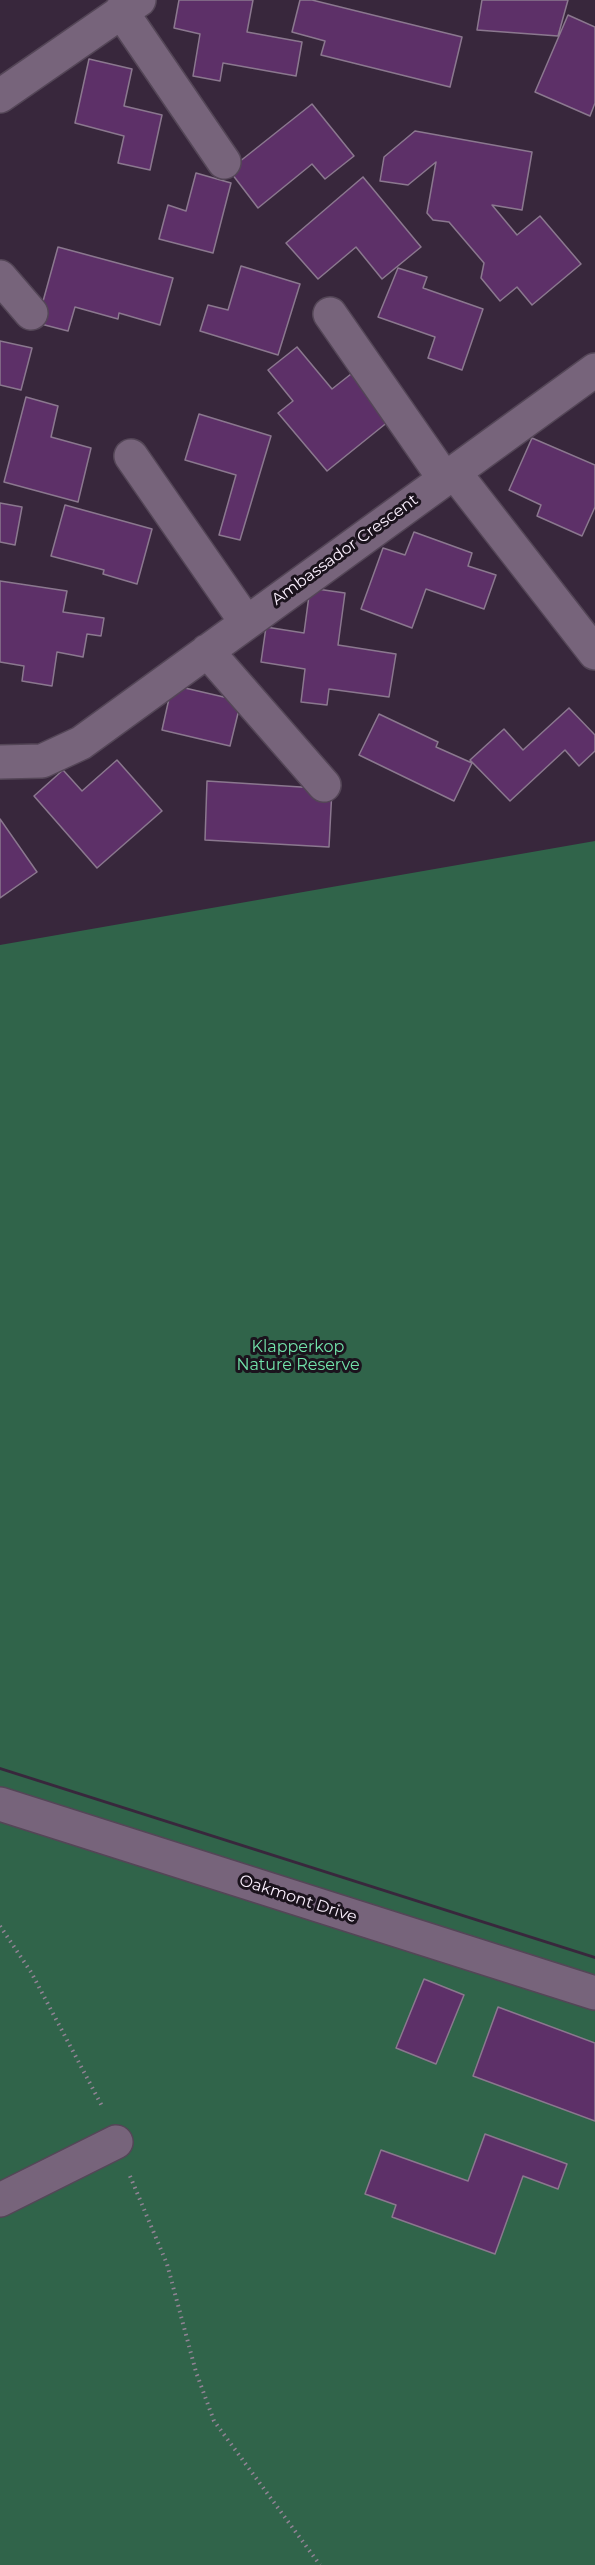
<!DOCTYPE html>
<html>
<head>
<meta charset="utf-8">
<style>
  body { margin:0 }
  canvas { display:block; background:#38273c }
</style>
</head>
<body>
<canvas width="595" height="2565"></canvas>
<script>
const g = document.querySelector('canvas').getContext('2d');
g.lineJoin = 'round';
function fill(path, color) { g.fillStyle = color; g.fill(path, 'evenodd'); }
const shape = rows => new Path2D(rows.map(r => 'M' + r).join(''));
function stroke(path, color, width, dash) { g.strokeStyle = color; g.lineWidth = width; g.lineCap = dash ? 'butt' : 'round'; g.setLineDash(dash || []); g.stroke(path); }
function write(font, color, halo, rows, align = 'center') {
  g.font = font + ' Montserrat,sans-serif'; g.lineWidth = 6; g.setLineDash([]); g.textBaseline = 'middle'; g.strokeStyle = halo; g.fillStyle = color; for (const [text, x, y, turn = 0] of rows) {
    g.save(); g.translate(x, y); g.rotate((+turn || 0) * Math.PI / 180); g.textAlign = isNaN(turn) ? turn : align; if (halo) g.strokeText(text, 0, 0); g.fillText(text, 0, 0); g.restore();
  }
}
const green = shape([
  [595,841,595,1956,0,1767,0,945],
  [0,1770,595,1959,595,2565,0,2565]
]);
const building = shape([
  [179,0,253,0,247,32,302,42,296,76,223,63,220,81,193,76,200,34,174,28,179,0],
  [300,0,312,0,462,37,450,87,321,55,325,41,292,32,300,0],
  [482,0,568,0,558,36,477,30,482,0],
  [568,15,595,27,595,103,590,116,535,92,568,15],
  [89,59,132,69,124,106,162,115,150,170,118,163,124,136,75,123,89,59],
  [312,104,354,156,325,179,312,164,258,208,229,170,312,104],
  [415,131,532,152,522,210,492,205,517,235,540,216,581,264,532,305,517,287,500,301,481,278,484,263,449,222,433,220,427,213,436,162,408,185,380,181,384,157,415,131],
  [196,173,231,183,213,253,159,239,168,205,186,211,196,173],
  [363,177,421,247,382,279,356,247,318,279,286,243,363,177],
  [58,247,173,278,160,325,119,313,118,319,75,307,68,331,37,323,58,247],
  [241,266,300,284,278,355,200,331,208,305,228,310,241,266],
  [398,268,427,277,423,288,483,309,462,370,428,358,435,337,378,317,398,268],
  [0,341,32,348,21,390,0,385,0,341],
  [297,347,332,389,351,374,389,421,327,471,278,413,293,401,268,370,297,347],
  [26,397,58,406,51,437,91,448,78,502,4,482,26,397],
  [199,414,271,436,240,540,219,535,236,475,185,460,199,414],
  [532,438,595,465,595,507,582,536,537,516,541,505,509,490,532,438],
  [0,503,22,507,15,545,0,542,0,503],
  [65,505,152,529,137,584,103,574,104,570,51,556,65,505],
  [414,532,472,553,468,566,496,575,484,609,426,589,412,628,361,609,383,548,405,555,414,532],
  [0,581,67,591,63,612,104,618,101,636,87,634,83,657,57,652,52,686,22,681,24,666,0,662,0,581],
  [310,588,345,593,338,645,396,654,389,697,329,689,327,705,301,702,305,669,261,662,266,627,304,633,310,588],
  [172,685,241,701,230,746,162,730,172,685],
  [569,708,595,735,595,751,579,766,565,750,510,801,470,760,504,729,523,750,569,708],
  [379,714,438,742,436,747,472,763,454,801,359,755,379,714],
  [117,760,162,811,97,868,34,796,63,770,82,791,117,760],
  [207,781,332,789,329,847,205,840,207,781],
  [0,819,37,872,0,898,0,819],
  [424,1979,464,1995,436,2064,396,2048,424,1979],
  [498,2007,595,2043,595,2121,473,2076,498,2007],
  [485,2134,567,2164,558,2189,523,2176,495,2254,392,2217,396,2205,365,2194,381,2150,468,2181,485,2134]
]);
const path = shape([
  [0,1926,31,1972,103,2108],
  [130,2176,167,2264,196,2372,214,2421,320,2565]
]);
const minor = shape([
  [121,11,224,162],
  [0,96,139,0],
  [0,277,31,313],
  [330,314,444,478],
  [131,456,246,622],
  [454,472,595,653],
  [207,651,324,785],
  [0,762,42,761,81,743,595,370],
  [0,1804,595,1993],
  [0,2200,116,2142]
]);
const streetNames = [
  ["Ambassador Crescent",345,550,-36],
  ["Oakmont Drive",298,1899,18]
];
const parkNames = [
  ["Klapperkop",298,1347],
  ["Nature Reserve",298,1365]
];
fill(green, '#30644a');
fill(building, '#5d3068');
stroke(building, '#8b788f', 1.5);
stroke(minor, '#544657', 36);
stroke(path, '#918395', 4, [1.5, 4.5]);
stroke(minor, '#77647b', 33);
write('16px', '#fbf0fe', '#1b131d', streetNames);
write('16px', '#72e4ab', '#1b131d', parkNames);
</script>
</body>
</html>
